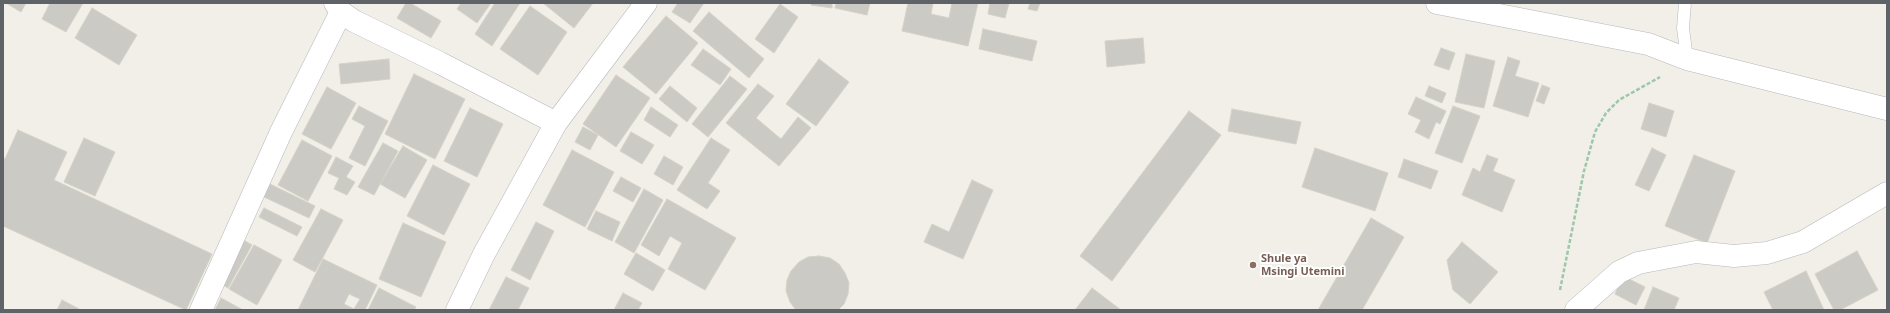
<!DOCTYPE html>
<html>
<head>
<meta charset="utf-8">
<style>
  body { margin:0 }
  #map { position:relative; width:1890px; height:313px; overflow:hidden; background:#f1efe8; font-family:"Noto Sans",sans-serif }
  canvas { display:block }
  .frame { position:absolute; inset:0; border:4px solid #5f6368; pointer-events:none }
</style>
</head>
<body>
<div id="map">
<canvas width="1890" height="313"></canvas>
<div class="frame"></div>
</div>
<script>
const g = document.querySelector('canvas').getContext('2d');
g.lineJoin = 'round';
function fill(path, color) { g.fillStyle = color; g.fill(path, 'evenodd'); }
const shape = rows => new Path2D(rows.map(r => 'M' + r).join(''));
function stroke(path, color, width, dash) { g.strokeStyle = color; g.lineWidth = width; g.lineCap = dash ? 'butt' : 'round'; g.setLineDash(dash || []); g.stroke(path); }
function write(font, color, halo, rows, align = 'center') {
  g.font = font + ' "Noto Sans",sans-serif'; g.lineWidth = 4; g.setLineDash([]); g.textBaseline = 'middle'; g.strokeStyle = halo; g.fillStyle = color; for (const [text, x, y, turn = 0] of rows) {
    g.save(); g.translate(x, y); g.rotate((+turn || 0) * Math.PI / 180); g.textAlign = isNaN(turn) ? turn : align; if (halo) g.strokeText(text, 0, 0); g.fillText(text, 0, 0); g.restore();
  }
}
const building = shape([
  [6,3,26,3,21,12,6,3],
  [50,3,83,3,66,32,42,19,50,3],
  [406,3,410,3,441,21,431,38,397,18,406,3],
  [461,3,491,3,477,23,457,9,461,3],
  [495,3,520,3,492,46,475,34,495,3],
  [543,3,593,3,574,28,543,3],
  [678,3,704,3,690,23,672,12,678,3],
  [812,3,832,3,832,8,811,5,812,3],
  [836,3,870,3,867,15,835,8,836,3],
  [908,3,933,3,931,14,949,18,952,3,978,3,968,46,902,31,908,3],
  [990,3,1009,3,1005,18,988,14,990,3],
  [1030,3,1040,3,1037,11,1028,9,1030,3],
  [780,4,798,17,774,53,755,39,780,4],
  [530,6,567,32,538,75,500,49,530,6],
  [92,8,137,35,119,65,75,38,92,8],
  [709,12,764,59,749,78,693,31,709,12],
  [666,16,698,43,656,94,623,67,666,16],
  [983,29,1037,41,1032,61,979,49,983,29],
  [1143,38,1145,63,1107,67,1105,41,1143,38],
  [1441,48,1455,53,1449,70,1434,65,1441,48],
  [703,49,731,69,720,85,691,65,703,49],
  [1466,54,1495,61,1484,108,1455,102,1466,54],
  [1508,57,1520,61,1515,76,1539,83,1528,117,1493,106,1508,57],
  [389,59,390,79,341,84,339,64,389,59],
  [819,59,849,82,816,126,786,104,819,59],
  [414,74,465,99,435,159,385,134,414,74],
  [616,75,650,98,616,147,583,124,616,75],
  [730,76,747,89,708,137,692,124,730,76],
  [758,84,774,96,756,118,781,139,798,117,811,128,779,166,726,123,758,84],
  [1542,85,1550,88,1544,104,1536,101,1542,85],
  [670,86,697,108,687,122,659,99,670,86],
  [1429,86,1446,93,1442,103,1425,96,1429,86],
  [327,87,356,103,331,149,302,134,327,87],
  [1416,97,1446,111,1440,124,1436,122,1429,139,1415,132,1421,120,1408,114,1416,97],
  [1649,103,1674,111,1666,137,1641,129,1649,103],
  [359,106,388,121,365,166,349,158,365,126,352,119,359,106],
  [1453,106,1480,116,1462,163,1435,153,1453,106],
  [651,107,678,125,670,137,644,120,651,107],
  [470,108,503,124,477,177,444,161,470,108],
  [1232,109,1301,122,1296,144,1228,131,1232,109],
  [1189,111,1221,135,1112,281,1080,256,1189,111],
  [583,127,598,135,590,150,575,142,583,127],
  [18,130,67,152,54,180,212,254,186,310,3,226,3,158,5,159,18,130],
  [631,132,654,145,642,164,620,151,631,132],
  [84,138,115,152,95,196,64,182,84,138],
  [711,138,730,150,708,183,720,191,707,209,677,190,711,138],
  [302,140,332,156,308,201,278,185,302,140],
  [383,143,398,151,374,195,358,187,383,143],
  [403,146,427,160,405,198,380,184,403,146],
  [1315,148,1388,173,1375,211,1302,187,1315,148],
  [1652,148,1666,155,1649,191,1635,185,1652,148],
  [572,150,614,172,585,227,543,205,572,150],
  [1487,155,1498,159,1493,171,1515,180,1502,212,1462,195,1473,168,1480,172,1487,155],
  [1694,155,1735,171,1707,243,1665,226,1694,155],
  [664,156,683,167,673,185,654,174,664,156],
  [336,157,353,166,346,177,355,182,347,195,334,189,339,178,328,173,336,157],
  [1404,159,1438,171,1431,189,1398,177,1404,159],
  [433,165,470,184,444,235,407,216,433,165],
  [621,177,641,188,633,202,613,191,621,177],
  [972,180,993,190,963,259,924,242,932,224,949,232,972,180],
  [270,184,315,206,309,218,264,197,270,184],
  [644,189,663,200,634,253,615,242,644,189],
  [667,199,736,238,705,290,668,269,682,243,670,236,659,256,641,245,667,199],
  [264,208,302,227,297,236,259,217,264,208],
  [321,209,343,220,315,272,293,260,321,209],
  [596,211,620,222,612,241,587,229,596,211],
  [1371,218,1404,237,1362,310,1318,310,1371,218],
  [536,222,554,231,530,280,511,270,536,222],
  [403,223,446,242,421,297,379,279,403,223],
  [240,238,252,245,228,288,216,281,240,238],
  [1462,242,1498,272,1470,304,1453,290,1447,260,1462,242],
  [254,245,282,260,257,305,229,289,254,245],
  [1857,251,1878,290,1840,310,1834,310,1815,274,1857,251],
  [636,253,665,270,653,291,624,274,636,253],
  [819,256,830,258,839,264,845,273,849,283,848,294,844,304,838,310,796,310,790,302,786,291,787,280,791,271,799,262,808,257,819,256],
  [323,259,377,285,365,310,298,310,323,259],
  [349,294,360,299,354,309,344,304,349,294],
  [1806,271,1824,310,1773,310,1764,292,1806,271],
  [1623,276,1645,287,1636,305,1615,294,1623,276],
  [506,277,529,288,518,310,489,310,506,277],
  [1653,287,1679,298,1674,310,1644,310,1653,287],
  [379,288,416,307,414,310,368,310,379,288],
  [1092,288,1121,310,1075,310,1092,288],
  [623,293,642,303,638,310,614,310,623,293],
  [221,298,243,310,215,310,221,298],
  [62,300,81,310,57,310,62,300]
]);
const path = shape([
  [1560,290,1584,171,1595,132,1606,113,1619,100,1660,77]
]);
const lane = shape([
  [1685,3,1683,28,1687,59]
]);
const street = shape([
  [335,3,341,12,354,21,440,63,556,123],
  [1437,3,1648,44,1687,59,1887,109],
  [201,310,281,132,341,12],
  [457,310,484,254,556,123,646,3],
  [1576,310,1619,272,1638,263,1696,252,1734,256,1767,253,1803,242,1887,193]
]);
const markers = [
  [1253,265,4,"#8d6e63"]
];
const educationNames = [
  ["Shule ya",1261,259],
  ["Msingi Utemini",1261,272]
];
fill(building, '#cccac5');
stroke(building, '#d6d1c6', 1);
stroke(lane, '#b5b8bc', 13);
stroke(street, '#b5b8bc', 23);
stroke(path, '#9cc7a9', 2.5, [4, 2]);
stroke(lane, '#fff', 12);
stroke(street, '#fff', 22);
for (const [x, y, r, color] of markers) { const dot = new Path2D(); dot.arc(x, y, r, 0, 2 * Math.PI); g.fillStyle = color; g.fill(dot); stroke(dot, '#fff', 1.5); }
write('bold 11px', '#785e54', '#fff', educationNames, 'left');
</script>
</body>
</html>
